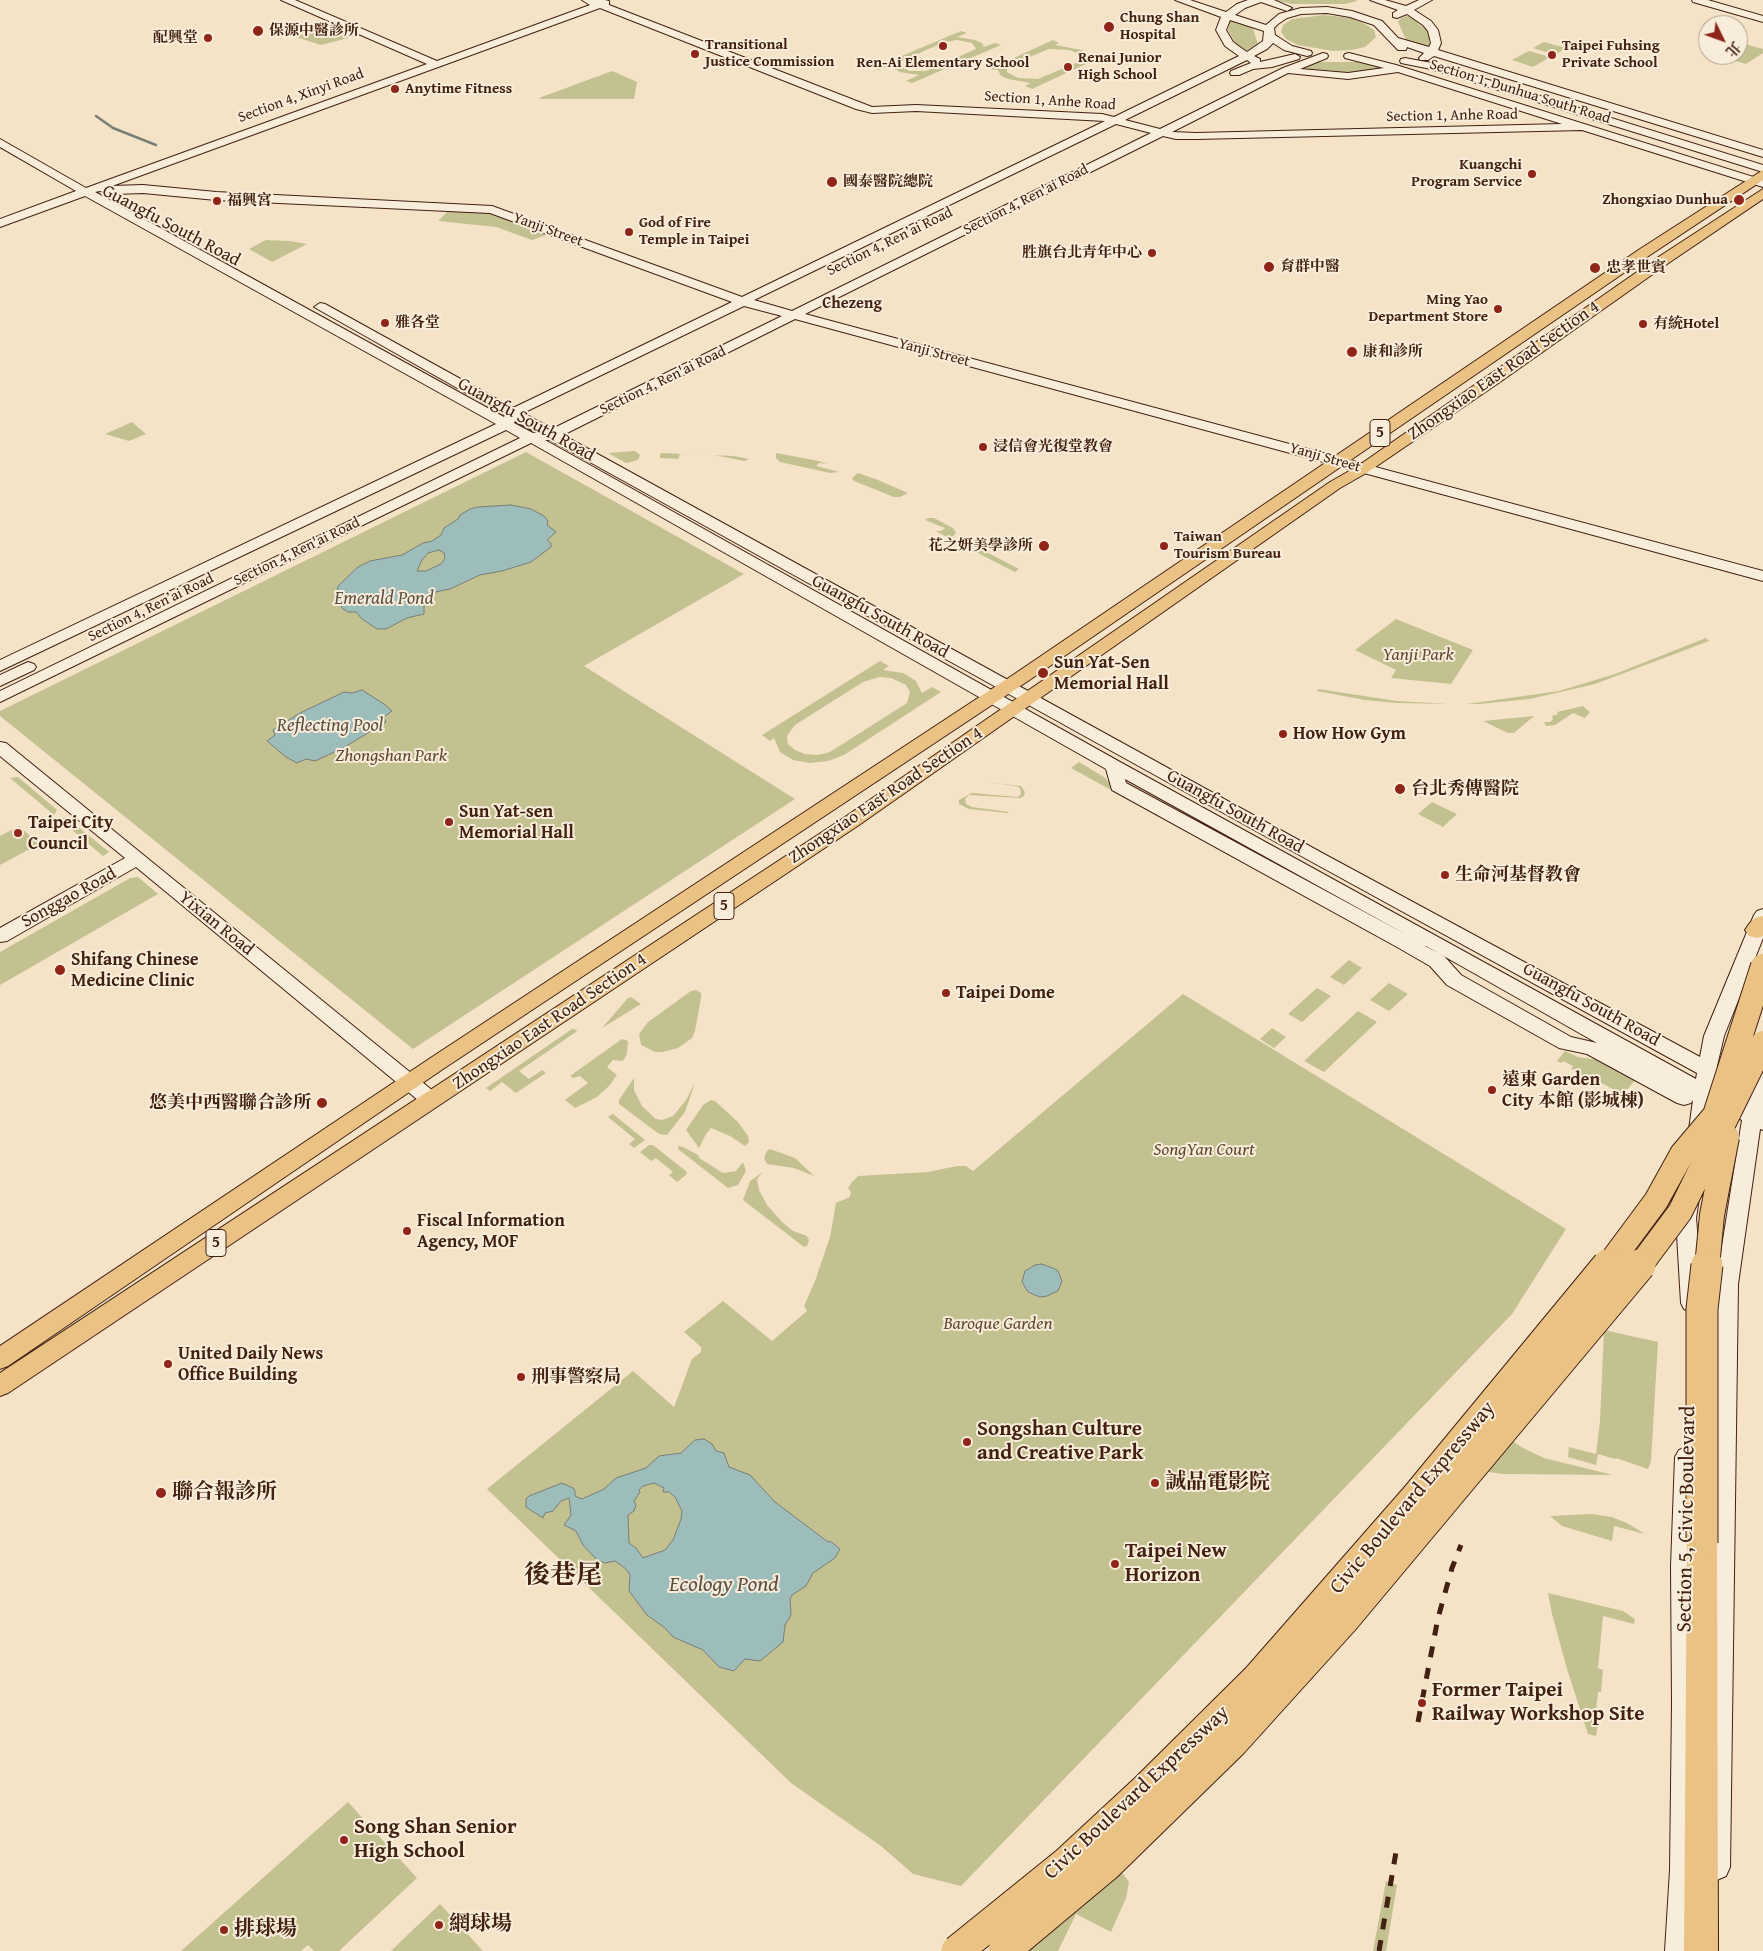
<!DOCTYPE html>
<html>
<head>
<meta charset="utf-8">
<style>
  body { margin:0 }
  #map { position:relative; width:1763px; height:1951px; overflow:hidden; background:#f5e3c8; font-family:"Gentium Book Plus","Noto Serif TC",serif }
  canvas { display:block }
  .north { position:absolute; left:1698px; top:15px; width:50px; height:50px; box-sizing:border-box; background:#f8eddb; border:1px solid #af9b8b; border-radius:50%; rotate:132deg; font-size:14px; font-weight:700; line-height:20px; text-align:center; color:#422012 }
  .north::after { content:''; display:block; margin:auto; width:18px; height:22px; background:#8f2418; clip-path:polygon(50% 0,100% 100%,50% 72%,0 100%) }
</style>
</head>
<body>
<div id="map">
<canvas width="1763" height="1951"></canvas>
<div class="north">北</div>
</div>
<script>
const g = document.querySelector('canvas').getContext('2d');
g.lineJoin = 'round';
function fill(path, color) { g.fillStyle = color; g.fill(path, 'evenodd'); }
const shape = rows => new Path2D(rows.map(r => 'M' + r).join(''));
function stroke(path, color, width, dash) { g.strokeStyle = color; g.lineWidth = width; g.lineCap = dash ? 'butt' : 'round'; g.setLineDash(dash || []); g.stroke(path); }
function write(font, color, halo, rows, align = 'center') {
  g.font = font + ' "Gentium Book Plus","Noto Serif TC",serif'; g.lineWidth = 4; g.setLineDash([]); g.textBaseline = 'middle'; g.strokeStyle = halo; g.fillStyle = color; for (const [text, x, y, turn = 0] of rows) {
    g.save(); g.translate(x, y); g.rotate((+turn || 0) * Math.PI / 180); g.textAlign = isNaN(turn) ? turn : align; if (halo) g.strokeText(text, 0, 0); g.fillText(text, 0, 0); g.restore();
  }
}
const green = shape([
  [1275,0,1356,0,1357,1,1345,4,1292,4],
  [1324,15,1351,18,1365,24,1374,30,1376,37,1365,47,1351,50,1333,51,1298,45,1286,39,1281,32,1283,25,1292,19],
  [1407,16,1411,17,1426,30,1430,38,1429,46,1406,40,1398,22,1401,18],
  [1230,20,1252,26,1258,44,1246,51,1236,44,1228,30],
  [318,29,334,36,349,31,360,35,321,45,296,37],
  [961,31,967,33,957,37,975,40,982,43,984,47,995,43,1001,45,912,83,906,81,919,75,900,72,893,68,891,65,879,70,873,68],
  [957,40,972,43,976,49,926,71,909,71,900,65,903,60,945,42],
  [1053,40,1059,43,1055,45,1082,50,1089,57,1096,54,1103,56,1032,89,1025,86,1031,83,1008,79,1001,76,998,70,990,69],
  [1049,49,1070,50,1078,54,1080,59,1076,63,1038,79,1018,78,1007,72,1007,68,1010,65],
  [1544,42,1566,48,1555,55,1533,48],
  [1738,42,1763,49,1763,53,1746,64,1715,55,1738,55],
  [1529,51,1550,57,1533,67,1512,60],
  [1315,62,1362,62,1385,68,1366,72,1342,73,1302,68],
  [612,71,637,82,634,99,541,99,539,98],
  [448,211,490,211,552,233,532,240,496,227,438,221],
  [266,240,290,241,307,244,272,262,249,249],
  [132,422,146,434,129,441,105,434],
  [635,451,640,455,638,460,626,463,608,453],
  [526,452,744,574,584,666,795,799,413,1049,0,716,0,711],
  [662,453,734,456,749,459,744,461,714,455,680,454,678,459,660,458,660,454],
  [776,453,819,461,827,464,819,463,816,466,839,472,830,473,780,462,776,458],
  [858,473,878,480,908,493,900,497,894,497,854,481,852,478],
  [928,518,934,518,953,528,956,533,950,539,936,531,941,531,945,528,925,520],
  [971,544,1019,569,1015,572,966,547],
  [1396,619,1473,650,1451,684,1391,678,1396,670,1355,650],
  [1706,638,1709,641,1595,684,1530,699,1479,704,1467,704,1559,691,1615,674],
  [880,661,889,666,883,670,903,673,916,681,922,693,932,687,941,692,844,755,828,761,810,763,793,760,780,752,774,738,770,741,762,735],
  [879,677,891,678,906,685,910,692,907,703,830,752,818,755,805,754,795,750,788,744,787,736,795,725,863,682],
  [1318,689,1397,701,1449,704,1397,703,1365,700,1317,691],
  [1583,706,1590,712,1585,718,1573,713,1555,725,1546,726,1544,722,1550,722,1553,719,1552,716,1558,714,1557,712],
  [1534,716,1514,733,1508,733,1483,721],
  [1079,762,1104,777,1114,788,1111,790,1071,768],
  [18,777,57,810,54,815,10,778],
  [986,782,1021,786,1025,792,1024,796,1020,798,969,795,965,799,966,804,972,807,1009,812,1007,813,969,809,959,804,959,800,972,793,1018,797,1021,794,1020,788,1016,786],
  [1432,802,1457,814,1443,827,1418,814],
  [66,817,109,852,103,856,59,819],
  [19,826,39,844,0,865,0,836],
  [138,877,158,894,0,985,0,952,130,878],
  [1349,960,1362,968,1344,985,1330,977],
  [1389,983,1408,994,1389,1011,1370,1000],
  [1317,988,1331,996,1302,1022,1288,1014],
  [696,990,701,993,701,998,695,1031,692,1038,678,1048,663,1052,655,1052,641,1045,639,1034,648,1022,691,991],
  [1183,994,1566,1229,1512,1314,961,1886,913,1874,881,1846,791,1783,487,1489,633,1371,674,1407,692,1359,701,1352,701,1347,684,1332,723,1301,772,1341,807,1311,804,1306,815,1281,830,1237,836,1203,850,1197,851,1192,848,1188,852,1182,858,1176,928,1172,957,1166,966,1166,973,1171],
  [631,997,641,1004,602,1028,628,998],
  [1358,1011,1377,1022,1324,1072,1304,1061],
  [1272,1028,1286,1037,1274,1048,1260,1039],
  [572,1029,577,1030,576,1032,519,1071,529,1079,542,1070,546,1073,516,1093,502,1082,490,1091,486,1088],
  [622,1039,628,1041,627,1054,623,1061,613,1060,607,1067,617,1075,609,1086,597,1097,575,1108,565,1100,588,1083,580,1076,573,1078,570,1076],
  [1565,1051,1578,1057,1599,1060,1636,1079,1621,1097,1614,1094,1616,1091,1598,1081,1595,1083,1580,1075,1581,1072,1571,1069,1573,1066,1563,1061,1561,1063,1557,1061],
  [634,1078,634,1090,642,1106,656,1119,662,1120,673,1116,678,1110,686,1100,695,1083,685,1112,667,1135,659,1134,619,1104,619,1100],
  [711,1100,715,1101,738,1122,748,1136,749,1142,745,1146,730,1136,711,1128,706,1134,699,1148,686,1130,703,1105],
  [613,1114,645,1140,634,1148,629,1144,635,1139,608,1117],
  [649,1145,653,1145,687,1172,686,1175,677,1182,669,1175,673,1172,656,1158,651,1161,640,1152],
  [678,1146,683,1147,698,1155,699,1158,723,1173,736,1171,743,1162,746,1171,738,1185,728,1188,678,1149],
  [770,1149,795,1158,814,1176,794,1168,767,1164,764,1158,767,1151],
  [763,1172,757,1179,759,1190,767,1205,782,1222,793,1231,807,1236,809,1240,807,1246,804,1247,743,1200,750,1181],
  [1604,1330,1658,1342,1651,1461,1648,1469,1616,1458,1615,1459,1598,1454,1596,1465,1568,1457,1569,1447,1596,1454,1600,1421],
  [1475,1416,1523,1448,1544,1458,1613,1475,1502,1474,1483,1471],
  [1592,1514,1612,1517,1627,1523,1645,1534,1614,1526,1612,1541,1562,1526,1550,1516],
  [1548,1593,1623,1611,1635,1619,1634,1624,1603,1616,1598,1668,1603,1670,1601,1692,1598,1692,1595,1720,1598,1723,1596,1736,1588,1734,1567,1669,1552,1614],
  [348,1802,417,1878,339,1951,314,1951,308,1945,301,1951,181,1951],
  [1118,1867,1129,1882,1126,1898,1111,1932,1076,1914,1058,1951,1024,1951],
  [1386,1881,1397,1885,1386,1951,1373,1951],
  [440,1904,483,1951,391,1951,396,1946]
]);
const water = shape([
  [511,505,531,509,544,516,548,521,547,525,556,532,547,540,551,543,551,547,531,562,502,571,480,575,450,589,431,593,426,596,424,602,424,614,407,618,386,629,377,629,362,619,356,612,348,612,342,608,337,595,338,586,358,567,370,561,402,555,423,543,432,541,441,535,444,528,458,519,460,515,470,509,478,507,511,505],
  [439,550,444,553,445,558,441,564,426,571,417,571,422,560,428,553,439,550],
  [362,690,384,704,392,711,384,717,386,722,343,748,315,761,306,759,297,763,286,757,267,741,275,735,273,730,300,713,344,692,352,693,362,690],
  [1041,1264,1053,1268,1058,1271,1062,1281,1058,1291,1047,1296,1040,1297,1028,1292,1022,1282,1025,1271,1035,1265,1041,1264],
  [704,1439,712,1444,716,1451,724,1453,729,1467,750,1475,775,1502,828,1542,830,1541,840,1549,835,1558,813,1573,806,1586,792,1595,790,1599,791,1615,785,1625,783,1642,760,1661,745,1659,734,1671,719,1667,703,1650,673,1637,665,1628,647,1615,629,1591,630,1575,626,1569,615,1561,605,1563,597,1560,583,1545,576,1531,564,1525,571,1515,569,1498,561,1501,553,1511,545,1513,543,1518,526,1507,526,1499,529,1496,562,1483,573,1488,575,1491,575,1496,582,1499,604,1489,616,1478,646,1468,659,1456,681,1453,695,1440,704,1439],
  [654,1483,664,1488,663,1492,669,1492,675,1497,682,1511,681,1519,673,1540,665,1550,643,1558,636,1548,629,1543,628,1515,634,1511,636,1505,634,1501,640,1492,639,1490,643,1486,654,1483]
]);
const stream = shape([
  [96,116,113,128,156,145]
]);
const secondary = shape([
  [281,0,295,0,437,61,590,5,582,0,605,0,609,1,609,5,872,107,916,105,1102,114,1114,117,1239,56,1225,46,1216,30,1221,17,1175,0,1190,0,1226,12,1237,4,1248,0,1274,0,1292,8,1287,11,1261,2,1245,8,1235,15,1266,25,1279,14,1301,8,1327,7,1352,11,1382,21,1398,38,1429,47,1431,43,1428,31,1423,25,1407,14,1397,18,1393,17,1393,13,1398,10,1370,0,1385,0,1406,6,1419,0,1432,0,1414,10,1431,21,1438,30,1441,43,1438,50,1763,150,1763,157,1434,56,1428,60,1420,60,1419,58,1424,53,1407,47,1406,50,1398,50,1374,25,1350,17,1327,13,1301,14,1287,18,1278,24,1274,28,1275,35,1292,46,1311,51,1312,53,1311,55,1307,56,1284,50,1273,43,1267,49,1254,56,1260,59,1260,62,1295,54,1300,57,1299,59,1272,67,1253,69,1239,75,1231,75,1230,73,1231,71,1251,63,1247,60,1125,120,1160,129,1283,68,1323,53,1327,54,1328,56,1327,58,1300,69,1348,73,1384,68,1345,58,1344,56,1345,54,1349,53,1396,65,1763,180,1763,187,1582,130,1196,139,1176,139,1163,136,805,314,1763,571,1763,581,795,319,563,435,1324,854,1700,1057,1704,1036,1754,915,1757,911,1763,909,1763,938,1724,1036,1717,1066,1751,1084,1756,1073,1763,1071,1763,1130,1760,1129,1738,1284,1730,1867,1726,1876,1717,1880,1708,1876,1704,1867,1716,1284,1742,1120,1712,1105,1708,1137,1705,1142,1698,1145,1691,1142,1688,1137,1693,1100,1691,1103,1684,1105,1677,1103,1587,1054,1559,1048,1447,985,1430,966,1397,947,1112,790,1106,769,531,443,0,702,0,691,520,438,506,430,0,671,0,660,496,424,85,196,0,227,0,219,76,191,0,147,0,139,86,188,427,64,281,0],
  [600,8,856,109,872,113,916,111,1105,121,742,297,492,206,216,192,143,185,112,186,600,8],
  [1230,20,1264,31,1263,41,1247,52,1244,50,1233,42,1226,30,1230,20],
  [1398,72,1562,124,1196,133,1172,132,1288,73,1348,79,1398,72],
  [1116,124,1151,133,792,311,754,300,1116,124],
  [100,191,114,194,143,193,216,200,490,213,732,302,513,408,325,304,320,303,314,307,505,415,504,417,95,192,100,191],
  [744,306,782,316,552,429,523,413,744,306],
  [515,421,538,433,533,433,514,423,515,421],
  [545,440,550,440,1312,862,1697,1073,1696,1079,1120,762,545,440],
  [1125,779,1407,935,1126,783,1125,779],
  [1425,946,1426,946,1597,1043,1571,1037,1461,975,1444,956,1425,946],
  [1715,1083,1746,1100,1745,1104,1714,1088,1715,1083],
  [1692,0,1708,0,1763,16,1763,22,1693,2,1692,0],
  [1405,58,1437,64,1763,165,1763,172,1431,69,1401,63,1400,61,1401,59,1405,58],
  [28,662,34,664,36,667,34,670,0,686,0,675,28,662],
  [0,742,6,743,438,1095,441,1100,438,1105,431,1107,424,1105,136,867,7,941,0,942,0,928,125,858,0,756,0,742],
  [1689,1190,1696,1192,1699,1198,1696,1218,1703,1303,1700,1309,1692,1312,1684,1309,1681,1303,1676,1218,1679,1198,1682,1192,1689,1190],
  [1687,1447,1695,1450,1699,1457,1695,1566,1698,1703,1696,1870,1693,1951,1665,1951,1670,1870,1672,1703,1671,1566,1675,1457,1679,1450,1687,1447]
]);
const primary = shape([
  [1763,170,1763,180,1650,255,1028,681,443,1069,8,1366,0,1369,0,1346,429,1059,1016,673,1640,249,1763,170],
  [1763,189,1763,199,1670,262,1500,382,1368,472,1340,488,859,825,8,1393,0,1396,0,1373,845,817,1330,482,1358,466,1660,256,1763,189]
]);
const highway = shape([
  [1763,916,1763,936,1757,938,1749,936,1745,930,1749,924,1755,918,1763,916],
  [1702,1529,1713,1533,1717,1543,1718,1951,1684,1951,1687,1543,1691,1533,1702,1529]
]);
const rail = shape([
  [1418,1722,1438,1618,1452,1568,1461,1545],
  [1379,1951,1396,1852]
]);
const highwayBridgeFar1 = shape([
  [1607,1267,1656,1201,1682,1154,1715,1115,1763,966],
  [1639,1267,1680,1212,1763,1043],
  [1707,1267,1712,1215,1727,1137]
]);
const highwayBridge = shape([
  [1702,1543,1702,1309,1707,1265],
  [957,1951,1066,1863,1148,1787,1258,1678,1414,1500,1608,1265],
  [1004,1951,1108,1864,1231,1744,1344,1619,1640,1265]
]);
const markers = [
  [1109,27,6,"#8f2418"],
  [258,31,6,"#8f2418"],
  [208,38,5,"#8f2418"],
  [943,46,5,"#8f2418"],
  [695,54,5,"#8f2418"],
  [1552,55,5,"#8f2418"],
  [1068,67,5,"#8f2418"],
  [395,89,5,"#8f2418"],
  [1532,174,5,"#8f2418"],
  [832,182,6,"#8f2418"],
  [1739,200,6,"#8f2418"],
  [217,201,5,"#8f2418"],
  [629,232,5,"#8f2418"],
  [1152,253,5,"#8f2418"],
  [1269,267,6,"#8f2418"],
  [1595,268,6,"#8f2418"],
  [1498,309,5,"#8f2418"],
  [385,323,5,"#8f2418"],
  [1643,324,5,"#8f2418"],
  [1352,352,6,"#8f2418"],
  [983,447,5,"#8f2418"],
  [1044,546,6,"#8f2418"],
  [1164,546,5,"#8f2418"],
  [1043,673,6,"#8f2418"],
  [1283,734,5,"#8f2418"],
  [1400,789,6,"#8f2418"],
  [449,822,5,"#8f2418"],
  [18,833,5,"#8f2418"],
  [1445,875,5,"#8f2418"],
  [60,970,6,"#8f2418"],
  [946,993,5,"#8f2418"],
  [1492,1090,5,"#8f2418"],
  [322,1103,6,"#8f2418"],
  [407,1231,5,"#8f2418"],
  [168,1364,5,"#8f2418"],
  [521,1377,5,"#8f2418"],
  [967,1442,5,"#8f2418"],
  [1155,1483,5,"#8f2418"],
  [161,1493,6,"#8f2418"],
  [1115,1564,5,"#8f2418"],
  [1422,1703,5,"#8f2418"],
  [344,1840,5,"#8f2418"],
  [439,1925,5,"#8f2418"],
  [224,1930,5,"#8f2418"]
];
const farPoinames = [
  ["Chung Shan",1120,18],
  ["Hospital",1120,35],
  ["保源中醫診所",269,31],
  ["配興堂",198,38,"right"],
  ["Transitional",705,45],
  ["Justice Commission",705,62],
  ["Taipei Fuhsing",1562,46],
  ["Private School",1562,63],
  ["Renai Junior",1078,58],
  ["High School",1078,75],
  ["Ren-Ai Elementary School",943,63,"center"],
  ["Anytime Fitness",405,89],
  ["Kuangchi",1522,165,"right"],
  ["Program Service",1522,182,"right"],
  ["國泰醫院總院",843,182],
  ["Zhongxiao Dunhua",1728,200,"right"],
  ["福興宮",227,201],
  ["God of Fire",639,223],
  ["Temple in Taipei",639,240],
  ["胜旗台北青年中心",1142,253,"right"],
  ["育群中醫",1280,267],
  ["忠孝世賓",1606,268],
  ["Ming Yao",1488,300,"right"],
  ["Department Store",1488,317,"right"],
  ["雅各堂",395,323],
  ["有統Hotel",1653,324],
  ["康和診所",1363,352],
  ["浸信會光復堂教會",993,447],
  ["Taiwan",1174,537],
  ["Tourism Bureau",1174,554],
  ["花之妍美學診所",1033,546,"right"]
];
const farStreetnames = [
  ["Section 1, Dunhua South Road",1520,92,17],
  ["Section 4, Xinyi Road",301,96,-20],
  ["Section 1, Anhe Road",1050,101,4],
  ["Section 1, Anhe Road",1452,116,-1],
  ["Section 4, Ren'ai Road",1026,200,-27],
  ["Yanji Street",548,230,20],
  ["Section 4, Ren’ai Road",890,242,-26],
  ["Yanji Street",934,353,15],
  ["Section 4, Ren'ai Road",663,381,-26],
  ["Yanji Street",1325,458,16],
  ["Section 4, Ren'ai Road",297,552,-26],
  ["Section 4, Ren’ai Road",151,608,-26]
];
const farQuarternames = [
  ["Chezeng",852,304]
];
const shields = [
  [1380,433,20],
  [724,906,20],
  [216,1243,20]
];
const shieldNames = [
  ["5",1380,433],
  ["5",724,906],
  ["5",216,1243]
];
const streetNames = [
  ["Guangfu South Road",171,226,28],
  ["Zhongxiao East Road Section 4",1504,371,-35],
  ["Guangfu South Road",526,420,29],
  ["Guangfu South Road",880,617,29],
  ["Zhongxiao East Road Section 4",886,796,-34],
  ["Guangfu South Road",1235,812,29],
  ["Songgao Road",69,898,-29],
  ["Yixian Road",216,924,39],
  ["Guangfu South Road",1591,1005,29],
  ["Zhongxiao East Road Section 4",550,1022,-34]
];
const parkNames = [
  ["Yanji Park",1418,655],
  ["Zhongshan Park",391,756],
  ["SongYan Court",1204,1150],
  ["Baroque Garden",998,1324]
];
const poiNames = [
  ["Sun Yat-Sen",1054,663],
  ["Memorial Hall",1054,684],
  ["How How Gym",1293,734],
  ["台北秀傳醫院",1411,789],
  ["Sun Yat-sen",459,812],
  ["Memorial Hall",459,833],
  ["Taipei City",28,823],
  ["Council",28,844],
  ["生命河基督教會",1455,875],
  ["Shifang Chinese",71,960],
  ["Medicine Clinic",71,981],
  ["Taipei Dome",956,993],
  ["遠東 Garden",1502,1080],
  ["City 本館 (影城棟)",1502,1101],
  ["悠美中西醫聯合診所",311,1103,"right"],
  ["Fiscal Information",417,1221],
  ["Agency, MOF",417,1242],
  ["United Daily News",178,1354],
  ["Office Building",178,1375],
  ["刑事警察局",531,1377]
];
const waterNames = [
  ["Emerald Pond",384,599],
  ["Reflecting Pool",330,726]
];
const nearPoinames = [
  ["Songshan Culture",977,1430],
  ["and Creative Park",977,1454],
  ["誠品電影院",1165,1483],
  ["聯合報診所",172,1493],
  ["Taipei New",1125,1552],
  ["Horizon",1125,1576],
  ["Former Taipei",1432,1691],
  ["Railway Workshop Site",1432,1715],
  ["Song Shan Senior",354,1828],
  ["High School",354,1852],
  ["網球場",449,1925],
  ["排球場",234,1930]
];
const nearStreetnames = [
  ["Civic Boulevard Expressway",1413,1498,-50],
  ["Section 5, Civic Boulevard",1687,1519,-89],
  ["Civic Boulevard Expressway",1137,1793,-43]
];
const nearWaternames = [
  ["Ecology Pond",724,1585]
];
const nearDistrictnames = [
  ["後巷尾",563,1576]
];
fill(green, '#c4c190');
fill(water, '#9dbdba');
stroke(water, '#797e77', 1);
stroke(stream, '#797e77', 2.5);
stroke(secondary, '#422012', 2);
stroke(primary, '#422012', 2);
stroke(highway, '#422012', 2);
fill(secondary, '#f8eddb');
fill(primary, '#eac284');
fill(highway, '#eac284');
stroke(rail, '#422012', 5, [11, 11]);
stroke(highwayBridgeFar1, '#422012', 26, []);
stroke(highwayBridge, '#422012', 33, []);
stroke(highwayBridgeFar1, '#eac284', 24);
stroke(highwayBridge, '#eac284', 31);
for (const [x, y, r, color] of markers) { const dot = new Path2D(); dot.arc(x, y, r, 0, 2 * Math.PI); g.fillStyle = color; g.fill(dot); stroke(dot, '#f8eddb', 2); }
write('bold 15px', '#422012', '#f8eddb', farPoinames, 'left');
write('15px', '#422012', '#f8eddb', farStreetnames);
write('bold 16px', '#422012', '#f8eddb', farQuarternames);
for (const [x, y, w] of shields) { const box = new Path2D(); box.roundRect(x - w / 2, y - 13.5, w, 27, 4); g.fillStyle = '#f8eddb'; g.fill(box); stroke(box, '#422012', 1); }
write('bold 16px', '#422012', null, shieldNames);
write('18px', '#422012', '#f8eddb', streetNames);
write('italic 18px', '#624832', '#f8eddb', parkNames);
write('bold 18px', '#422012', '#f8eddb', poiNames, 'left');
write('italic 19px', '#5d4f44', '#f8eddb', waterNames);
write('bold 21px', '#422012', '#f8eddb', nearPoinames, 'left');
write('21px', '#422012', '#f8eddb', nearStreetnames);
write('italic 22px', '#5d4f44', '#f8eddb', nearWaternames);
write('bold 26px', '#422012', '#f8eddb', nearDistrictnames);
</script>
</body>
</html>
